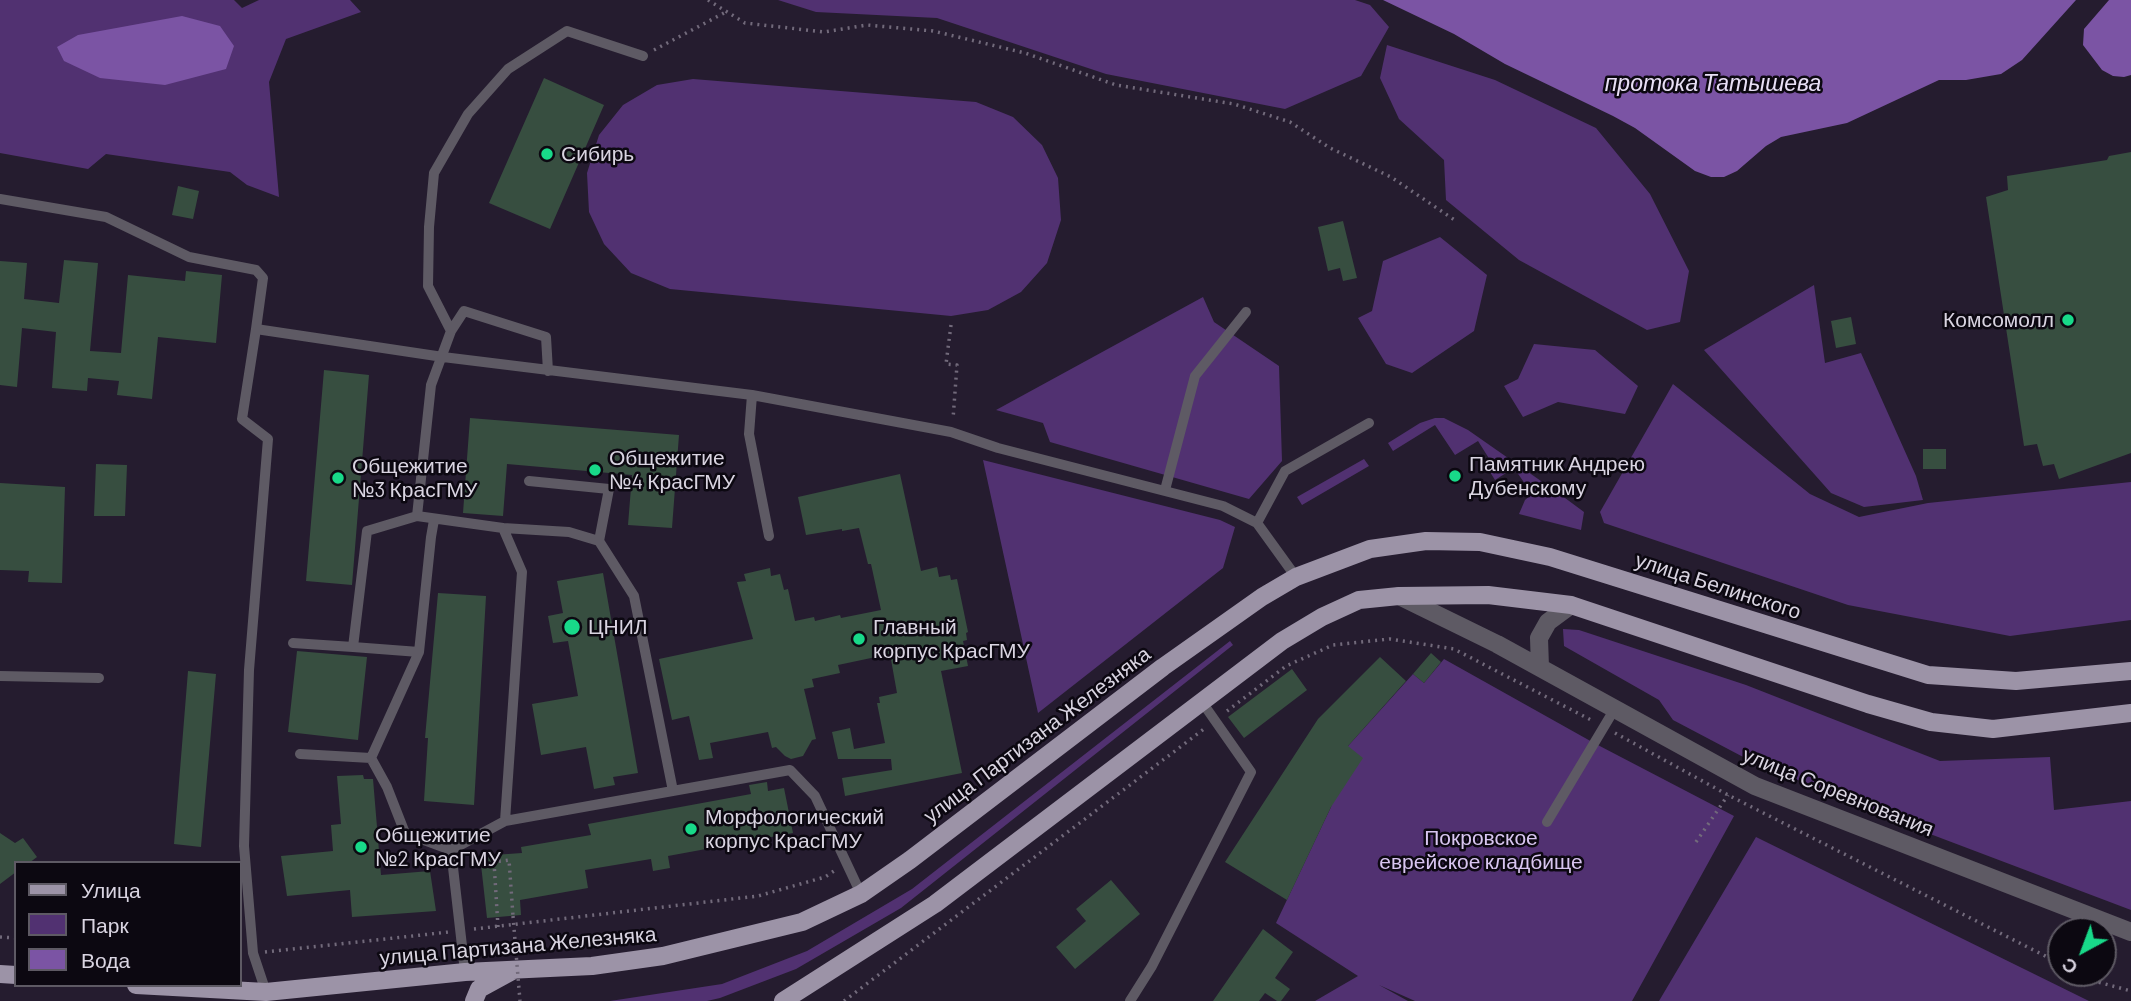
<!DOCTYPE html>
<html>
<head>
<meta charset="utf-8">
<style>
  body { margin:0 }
  #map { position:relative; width:2131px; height:1001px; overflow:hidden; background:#251c2f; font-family:Barlow,sans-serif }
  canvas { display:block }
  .legend { position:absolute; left:14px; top:861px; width:228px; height:126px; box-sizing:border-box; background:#0c0811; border:2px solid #5e5a64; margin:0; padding:9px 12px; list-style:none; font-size:21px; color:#d9d4e1 }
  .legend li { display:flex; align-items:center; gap:14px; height:35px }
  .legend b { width:35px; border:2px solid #5e5a64 }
  .north { position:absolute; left:2047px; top:917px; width:70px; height:70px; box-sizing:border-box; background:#0c0811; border:2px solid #5e5a64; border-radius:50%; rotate:221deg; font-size:19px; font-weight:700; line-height:28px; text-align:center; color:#d9d4e1 }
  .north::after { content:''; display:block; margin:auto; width:24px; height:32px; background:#18d989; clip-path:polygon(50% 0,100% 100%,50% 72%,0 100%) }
</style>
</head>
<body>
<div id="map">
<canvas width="2131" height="1001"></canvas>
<ul class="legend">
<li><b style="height:9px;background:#9c93a7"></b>Улица</li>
<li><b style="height:19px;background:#513171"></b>Парк</li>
<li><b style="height:19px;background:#7b54a4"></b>Вода</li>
</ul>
<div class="north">С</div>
</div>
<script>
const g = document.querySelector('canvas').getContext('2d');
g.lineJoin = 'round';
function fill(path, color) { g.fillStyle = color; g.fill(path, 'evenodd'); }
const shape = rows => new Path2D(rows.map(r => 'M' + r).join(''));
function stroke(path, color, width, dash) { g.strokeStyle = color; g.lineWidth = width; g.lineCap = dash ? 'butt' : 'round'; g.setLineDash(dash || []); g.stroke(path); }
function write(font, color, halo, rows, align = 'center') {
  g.font = font + ' Barlow,sans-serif'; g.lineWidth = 5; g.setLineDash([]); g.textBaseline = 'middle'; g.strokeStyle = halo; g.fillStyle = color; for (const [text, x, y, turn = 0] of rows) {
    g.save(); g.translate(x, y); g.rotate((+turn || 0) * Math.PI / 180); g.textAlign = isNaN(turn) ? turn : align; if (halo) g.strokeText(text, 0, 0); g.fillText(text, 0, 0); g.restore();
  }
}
const green = shape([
  [0,0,234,0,242,8,259,0,350,0,361,12,286,39,269,82,279,197,247,185,230,172,106,154,88,169,0,153],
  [778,0,1355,0,1370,5,1389,27,1361,76,1285,109,1106,74,937,18,816,12],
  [1387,45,1495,80,1596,128,1650,194,1689,271,1680,322,1647,330,1519,260,1446,200,1444,160,1399,119,1380,78],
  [693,79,976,102,1013,117,1042,145,1058,178,1061,220,1047,263,1021,292,988,310,951,316,670,289,631,273,604,244,589,212,587,173,599,135,623,105,657,85],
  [1440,237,1487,275,1474,331,1412,373,1386,364,1358,318,1372,311,1383,261],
  [1814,285,1825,363,1861,353,1916,476,1923,500,1864,507,1831,493,1704,350],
  [1203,297,1214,322,1279,366,1282,461,1249,499,1050,442,1043,423,996,410],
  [1534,344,1595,350,1638,386,1625,414,1558,402,1523,417,1504,386,1518,379],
  [1673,384,1810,494,1859,517,1928,503,2131,482,2131,620,2010,636,1848,605,1604,523,1600,512],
  [1435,418,1444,418,1468,430,1561,495,1584,512,1581,530,1519,514,1525,500,1532,494,1514,468,1495,480,1490,472,1495,468,1478,441,1455,455,1435,425,1393,451,1388,443,1420,423],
  [1364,459,1369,466,1302,505,1297,497],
  [983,460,1220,520,1235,527,1223,568,1038,713],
  [1563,629,1579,630,1746,685,1940,761,2050,757,2054,810,2131,801,2131,910,1909,826,1747,759,1673,720,1659,700,1564,646],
  [1230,641,1233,645,901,908,796,969,720,998,707,1001,610,1001,722,984,807,951,912,889],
  [1444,659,1594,743,1734,816,1632,1001,1415,1001,1379,985,1408,1001,1315,1001,1358,976,1276,923,1331,807,1348,746,1413,674,1424,683],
  [1756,837,2089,1001,1659,1001]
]);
const water = shape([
  [1383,0,2076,0,2022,60,2001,74,1966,80,1939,80,1847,123,1781,137,1766,146,1737,171,1724,177,1711,177,1695,171,1635,128,1613,116,1505,64,1454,34],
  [2109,0,2131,0,2131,75,2124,77,2113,76,2102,70,2083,45,2084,29],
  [182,16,220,26,234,46,226,69,165,85,100,78,64,61,57,47,78,35]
]);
const building = shape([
  [544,78,604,105,550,229,489,203],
  [2131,152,2131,453,2059,479,2054,464,2043,466,2037,444,2024,446,1986,197,2008,190,2007,176,2107,160,2109,156],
  [178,186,199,191,193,219,172,215],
  [1343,221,1357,278,1343,281,1340,268,1328,271,1318,227],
  [64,260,98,263,90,351,121,353,128,275,185,281,186,271,222,275,216,343,158,337,152,399,117,395,119,381,88,378,87,391,52,388,56,332,22,328,17,387,0,385,0,261,27,263,24,299,59,303],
  [1851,317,1856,344,1836,348,1831,321],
  [324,370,369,375,352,585,306,581],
  [470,418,679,435,672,528,628,525,632,475,507,464,503,516,463,513],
  [1923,449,1946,449,1946,469,1923,469],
  [96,464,127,465,125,516,94,516],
  [900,474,921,571,937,567,939,577,950,575,951,580,957,579,968,632,966,633,967,640,963,641,968,666,941,671,962,773,845,796,842,778,892,770,891,759,838,759,832,732,850,728,854,749,885,743,877,703,880,703,879,697,897,693,890,654,838,665,840,673,812,679,814,687,804,689,816,739,812,740,803,756,791,759,785,756,776,747,772,748,768,732,710,743,713,758,699,760,689,716,672,720,659,659,753,639,737,582,746,581,744,574,770,568,771,576,780,574,784,590,788,589,795,621,814,617,815,621,840,615,841,618,881,610,871,564,868,564,859,528,842,531,842,529,806,535,798,497],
  [0,483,65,487,62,583,28,582,29,571,0,570],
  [603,573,638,773,613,777,615,785,594,789,586,747,541,755,532,704,578,696,568,641,553,643,548,616,563,613,557,581],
  [438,593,486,596,474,805,424,801,428,738,425,738],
  [297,651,367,657,358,740,288,732],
  [1431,653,1441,662,1424,683,1413,674],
  [1380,657,1406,681,1348,746,1363,758,1331,807,1287,900,1225,862,1318,719],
  [1292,669,1307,690,1244,738,1228,717],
  [188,671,216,674,201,847,174,844],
  [363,775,364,779,373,779,381,875,430,871,436,911,352,917,350,890,287,896,281,856,333,851,331,825,341,824,337,776],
  [767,782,768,791,784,788,793,833,668,856,670,868,653,871,651,859,585,870,588,888,520,900,521,915,487,918,480,856,522,853,521,847,591,835,588,824,751,794,749,785],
  [0,833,15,843,23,838,37,857,29,863,16,863,16,872,0,884],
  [1111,880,1140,914,1075,969,1056,947,1086,921,1076,909],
  [1263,929,1293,952,1275,978,1290,989,1281,1001,1277,1001,1265,993,1259,1001,1213,1001]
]);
const path = shape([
  [708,0,745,23,824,32,867,25,933,31,1025,53,1116,85,1234,104,1290,122,1330,148,1391,177,1456,221],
  [654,50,726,12],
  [951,325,946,364,957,365,953,419],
  [1227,711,1286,666,1333,645,1390,639,1454,649,1593,721],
  [1615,733,1728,795,2061,964],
  [1696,842,1728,795],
  [498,927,494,862,509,860,513,916],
  [474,929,758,896,825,877,834,871],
  [0,937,16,938],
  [265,952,449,932],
  [2080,973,2098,982,2131,991],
  [844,1001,1204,729]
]);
const lane = shape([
  [0,199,106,217,189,257,256,270,263,278,256,329,443,357,752,395,951,432,998,448,1223,506,1257,523,1296,577],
  [256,329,242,419,268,439,249,670,244,846,253,953,266,992],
  [451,331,428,286,429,227,434,173,468,114,508,69,567,31,643,56],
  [752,395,749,434,769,536],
  [529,481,609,489,599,541],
  [1165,490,1195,376,1246,312],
  [417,516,431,385,451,331,464,311,546,337,548,371],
  [1257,523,1285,471,1369,423],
  [293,643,353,647,367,531,417,516,503,528],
  [353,647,419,652],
  [0,676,99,678],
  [300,754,371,758,387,787,405,833,451,850,505,821,790,770,815,796,861,894],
  [371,758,419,652,431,537,434,520],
  [505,821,522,572,503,528,569,532,599,541,634,596,673,791],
  [1547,822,1614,710],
  [451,850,465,972],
  [1130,1001,1152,966,1251,772,1202,702]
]);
const street = shape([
  [1399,596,1497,644,1755,786,2131,932],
  [1540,667,1539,638,1548,622,1571,605]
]);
const primary = shape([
  [0,974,16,975],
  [136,985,266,992,465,972,592,966,663,956,802,922,861,894,910,860,1163,667,1262,597,1296,577,1370,549,1426,541,1480,542,1550,557,1928,675,2016,681,2131,671],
  [474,1001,479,989,512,971],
  [783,1001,935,904,1282,641,1322,617,1359,600,1399,596,1488,595,1571,605,1868,704,1931,722,1993,729,2131,713]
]);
const pathBridge = shape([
  [513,916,520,1001]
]);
const markers = [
  [547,154,7,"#18d989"],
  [2068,320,7,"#18d989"],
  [595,470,7,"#18d989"],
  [1455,476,7,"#18d989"],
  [338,478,7,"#18d989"],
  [572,627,9,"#18d989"],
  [859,639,7,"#18d989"],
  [691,829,7,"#18d989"],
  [361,847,7,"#18d989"]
];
const poiNames = [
  ["Сибирь",561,154],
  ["Комсомолл",2054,320,"right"],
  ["Общежитие",609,458],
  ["№4 КрасГМУ",609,482],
  ["Памятник Андрею",1469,464],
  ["Дубенскому",1469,488],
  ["Общежитие",352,466],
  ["№3 КрасГМУ",352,490],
  ["ЦНИЛ",588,627],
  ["Главный",873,627],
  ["корпус КрасГМУ",873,651],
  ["Морфологический",705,817],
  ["корпус КрасГМУ",705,841],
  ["Общежитие",375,835],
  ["№2 КрасГМУ",375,859]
];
const streetNames = [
  ["улица Белинского",1718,586,18],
  ["улица Партизана Железняка",1037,735,-37],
  ["улица Соревнования",1838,792,22],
  ["улица Партизана Железняка",518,946,-5]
];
const parkNames = [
  ["Покровское",1481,838],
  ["еврейское кладбище",1481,862]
];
const waterNames = [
  ["протока Татышева",1713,83]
];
fill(green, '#513171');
fill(water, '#7b54a4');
fill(building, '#374e40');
stroke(path, '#726a7b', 3.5, [2, 5]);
stroke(lane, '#5e5a64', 10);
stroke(street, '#5e5a64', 18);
stroke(primary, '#9c93a7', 18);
stroke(pathBridge, '#726a7b', 3.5, [2, 5]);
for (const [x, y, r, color] of markers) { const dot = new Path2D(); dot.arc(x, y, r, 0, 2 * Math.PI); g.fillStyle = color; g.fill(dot); stroke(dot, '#0c0811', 2.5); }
write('21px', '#d9d4e1', '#0c0811', poiNames, 'left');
write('21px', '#d9d4e1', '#0c0811', streetNames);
write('21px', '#d8c5f0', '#0c0811', parkNames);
write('italic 23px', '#e8dff5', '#0c0811', waterNames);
</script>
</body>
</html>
